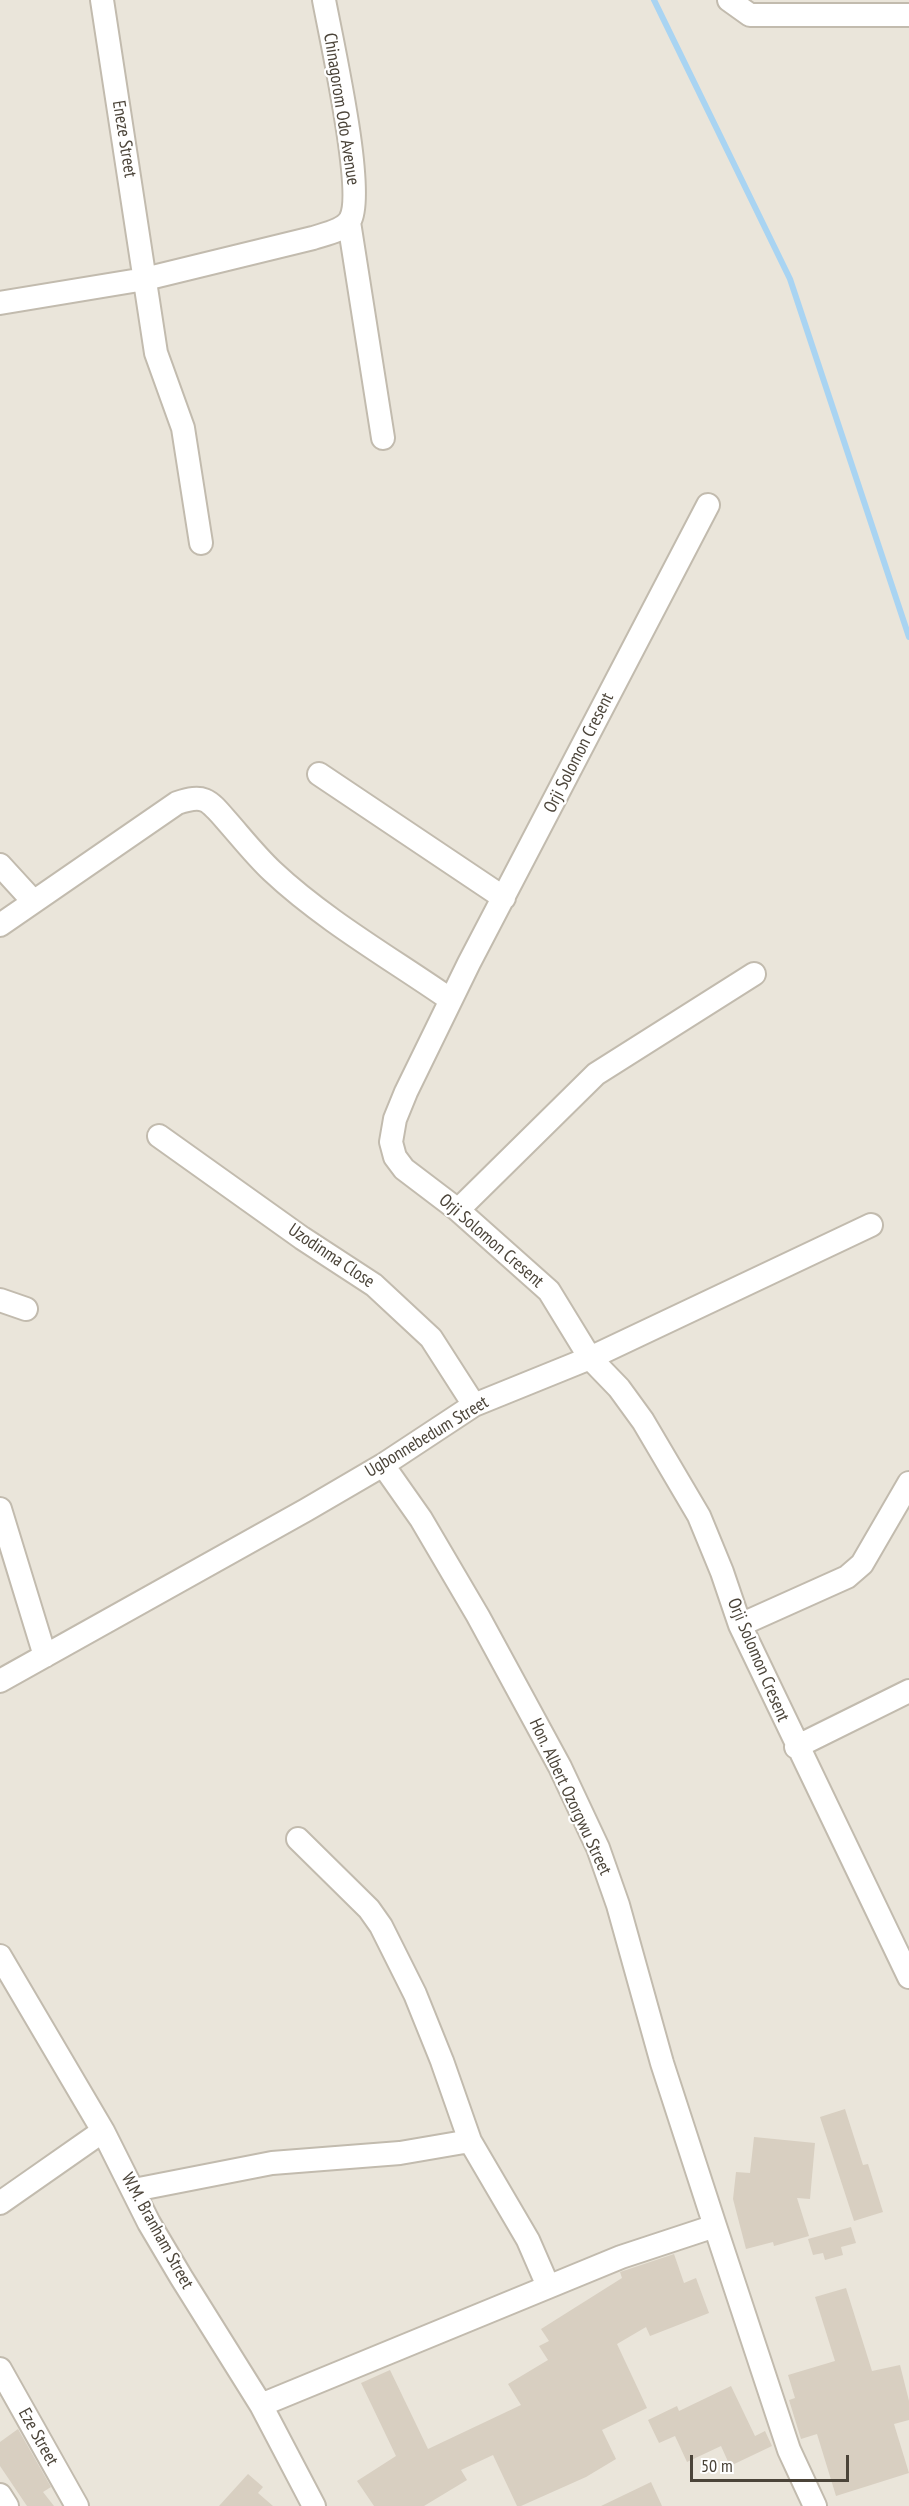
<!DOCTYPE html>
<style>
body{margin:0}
#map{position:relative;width:909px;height:2506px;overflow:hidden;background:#f6f3ec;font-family:"PT Sans Narrow",sans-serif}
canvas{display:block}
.scale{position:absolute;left:690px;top:2455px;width:159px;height:27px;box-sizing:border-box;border:3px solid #4b4439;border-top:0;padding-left:8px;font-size:18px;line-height:21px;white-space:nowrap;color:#4b4439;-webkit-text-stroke:4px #fff;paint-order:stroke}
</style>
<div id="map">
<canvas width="909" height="2506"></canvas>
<div class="scale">50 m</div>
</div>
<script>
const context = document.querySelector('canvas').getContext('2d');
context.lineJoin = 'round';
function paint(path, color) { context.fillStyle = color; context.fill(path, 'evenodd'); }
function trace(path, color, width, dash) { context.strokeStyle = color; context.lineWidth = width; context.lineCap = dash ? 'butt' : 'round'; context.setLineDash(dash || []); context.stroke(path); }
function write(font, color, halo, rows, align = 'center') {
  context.font = font + ' "PT Sans Narrow",sans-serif'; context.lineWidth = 4.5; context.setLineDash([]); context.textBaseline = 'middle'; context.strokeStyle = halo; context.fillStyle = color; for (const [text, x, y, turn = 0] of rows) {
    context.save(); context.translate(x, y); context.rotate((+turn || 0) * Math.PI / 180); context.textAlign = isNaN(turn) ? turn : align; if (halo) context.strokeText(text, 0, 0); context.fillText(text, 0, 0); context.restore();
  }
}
const residential = new Path2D(`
 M0,0H909V2506H0Z`);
const stream = new Path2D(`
 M654,0L790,279L909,637`);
const building = new Path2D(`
 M845,2109L863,2165L868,2164L883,2212L854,2221L820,2117Z
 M754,2137L815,2143L810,2199L797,2198L809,2236L774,2246L773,2242L746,2249L733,2199L736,2172L750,2173Z
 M851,2227L856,2243L841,2247L843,2255L825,2260L823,2253L813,2255L808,2239Z
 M674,2254L684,2283L696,2278L709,2313L650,2336L646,2327L617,2344L647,2408L602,2430L616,2459L586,2477L521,2506H517L493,2455L461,2470L467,2480L424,2506H374L357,2481L396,2456L361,2383L390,2370L428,2449L521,2405L508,2384L548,2360L539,2346L549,2341L541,2329L622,2278L620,2272Z
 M846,2288L872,2371L900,2365L909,2401V2420L894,2424L909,2473L836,2496L817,2434L801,2439L789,2400L795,2398L788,2375L835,2361L815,2297Z
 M731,2386L755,2436L765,2431L772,2446L730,2466L721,2446L687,2462L675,2436L659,2443L648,2420L677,2406L679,2411Z
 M18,2429L51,2487L43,2492L54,2506H27L0,2466V2442Z
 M248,2474L263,2487L258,2493L273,2506H219Z
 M651,2482L662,2506H601Z`);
const street = new Path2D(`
 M102,0L156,353L183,428L201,543
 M729,0L750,15H909
 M349,222L383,438
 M0,303L145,279L313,238C325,234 343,231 350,220C366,193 331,38 324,0
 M708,505L469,963L406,1092L395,1119L391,1142L395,1157L404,1169L458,1210L549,1291L590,1358L619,1388L643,1421L699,1516L722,1572L740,1625L909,1977
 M319,774L504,898
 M0,865L33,901
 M0,925L177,803C204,794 208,799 226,820C241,837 256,856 272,871C324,920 392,959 451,1000
 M159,1136L302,1238L374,1285L431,1338L474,1405
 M458,1210L596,1074L754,974
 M0,1300L26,1309
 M383,1465L421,1519L478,1616L560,1767L598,1848L618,1905L662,2063L715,2226L789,2450L815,2506
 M0,1509L45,1656
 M740,1625L847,1577L862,1564L909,1483
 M0,1681L306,1510L383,1465L474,1405L590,1358L871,1225
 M796,1747L909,1691
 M0,1956L103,2131L149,2223L181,2277L261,2405L314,2506
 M470,2141L528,2240L548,2286
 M134,2190L272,2163L400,2153L470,2141L442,2061L415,1994L381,1926L369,1909L298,1839
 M0,2203L103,2131
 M0,2369L77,2506
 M261,2405L621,2257L715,2226
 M0,2495L7,2506`);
const streetNames = [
 ["Chinagorom Odo Avenue",341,109,81],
 ["Eneze Street",124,139,81],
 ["Orji Solomon Cresent",579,753,-63],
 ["Orji Solomon Cresent",491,1241,41],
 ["Uzodinma Close",331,1256,34],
 ["Ugbonnebedum Street",427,1437,-31],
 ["Orji Solomon Cresent",758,1660,67],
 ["Hon. Albert Ozorgwu Street",570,1797,65],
 ["W.M. Branham Street",157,2231,61],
 ["Eze Street",38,2437,61]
];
paint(residential, '#eae5da');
trace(stream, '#a9d4f2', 6);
paint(building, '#d8cfc1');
trace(street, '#c2bbae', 26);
trace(street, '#fff', 22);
write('18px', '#4b4439', '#fff', streetNames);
</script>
